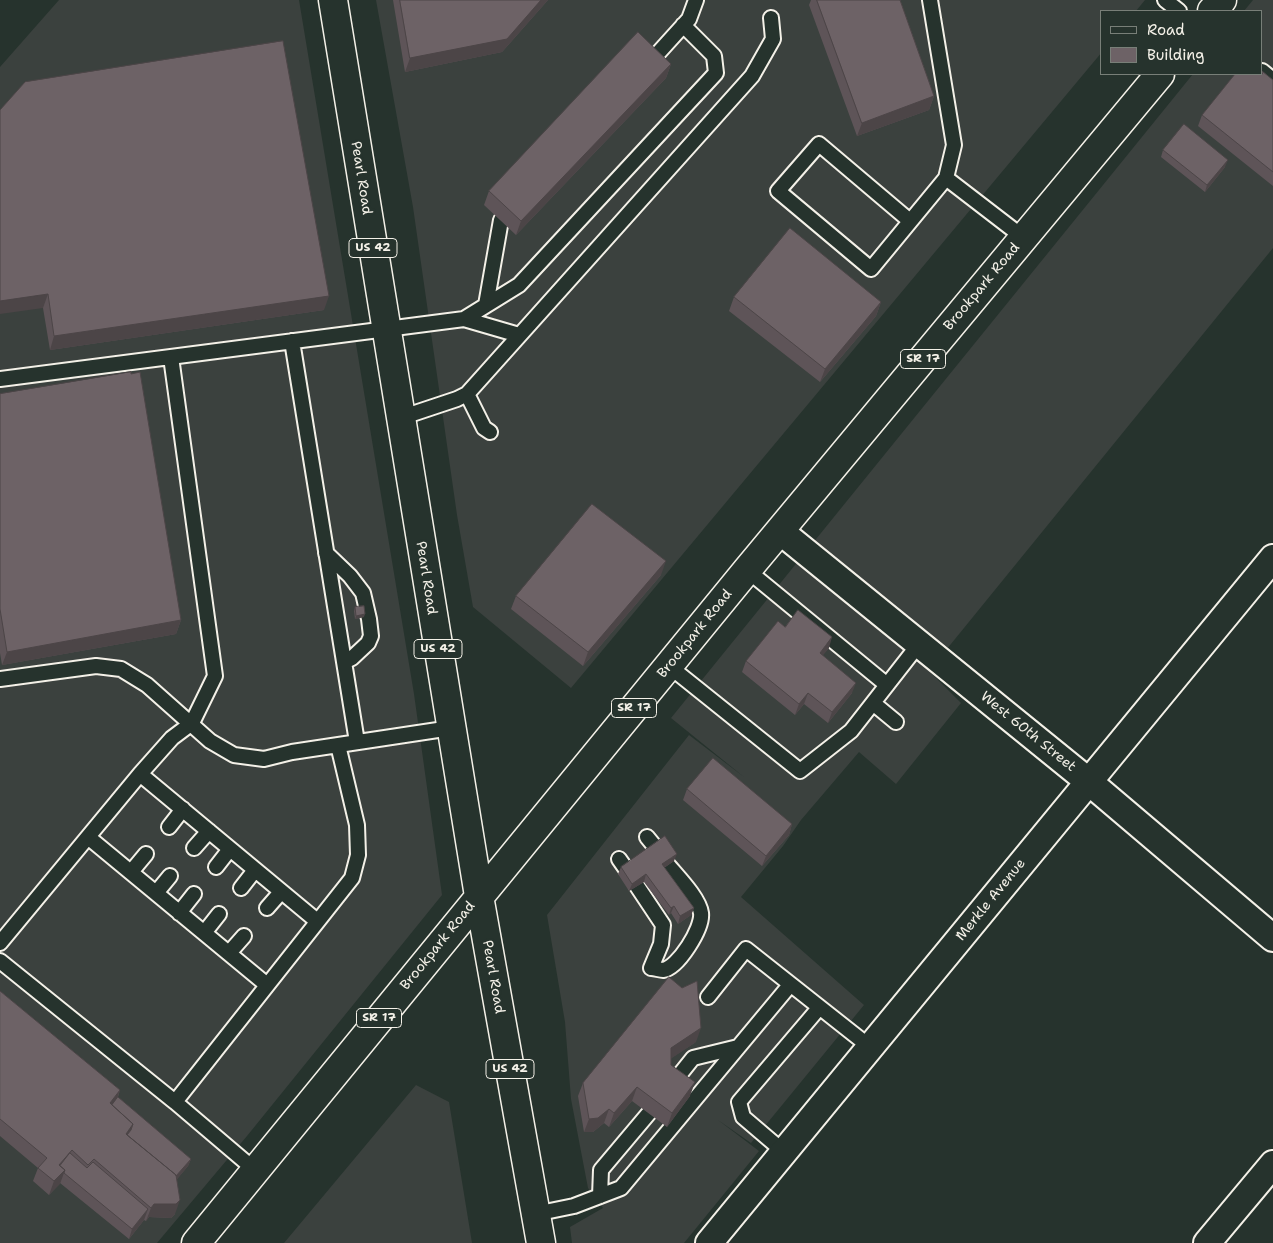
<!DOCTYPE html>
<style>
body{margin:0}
#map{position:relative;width:1273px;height:1243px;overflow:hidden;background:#26332d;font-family:"Shantell Sans",sans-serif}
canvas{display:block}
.legend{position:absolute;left:1100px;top:10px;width:162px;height:65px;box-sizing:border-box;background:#26332d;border:1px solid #787f78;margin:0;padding:6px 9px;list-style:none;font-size:15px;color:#f4f1e8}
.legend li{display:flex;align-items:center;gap:10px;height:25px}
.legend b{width:25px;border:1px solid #787f78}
</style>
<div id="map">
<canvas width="1273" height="1243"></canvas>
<ul class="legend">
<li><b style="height:6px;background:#26332d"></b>Road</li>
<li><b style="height:14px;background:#6d6266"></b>Building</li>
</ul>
</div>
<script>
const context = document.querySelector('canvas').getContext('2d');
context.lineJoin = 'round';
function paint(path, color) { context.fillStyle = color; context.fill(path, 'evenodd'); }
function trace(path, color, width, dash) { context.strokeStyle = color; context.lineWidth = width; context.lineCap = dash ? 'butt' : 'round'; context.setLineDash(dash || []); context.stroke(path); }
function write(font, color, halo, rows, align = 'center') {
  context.font = font + ' "Shantell Sans",sans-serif'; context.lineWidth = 5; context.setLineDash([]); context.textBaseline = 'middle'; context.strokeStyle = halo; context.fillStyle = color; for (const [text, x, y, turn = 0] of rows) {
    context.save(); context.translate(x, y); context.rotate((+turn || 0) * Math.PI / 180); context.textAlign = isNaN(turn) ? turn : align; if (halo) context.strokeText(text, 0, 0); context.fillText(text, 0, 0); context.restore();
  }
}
const built = new Path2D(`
 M59,0H299L414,694L442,895L247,1136L157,1243H0V67Z
 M376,0H1145L1136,11H1102V52L571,688L473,607L457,515L413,207Z
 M1253,0H1273V248L929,671L961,703L896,784L859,752L801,820L783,846L741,897L864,1005L751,1143L718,1120L759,1151L684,1243H572L570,1227L603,1208L588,1188L571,1099L565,1022L547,915L689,735L744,777L671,718L1193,74H1262V11H1244Z
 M416,1085L449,1102L472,1243H284Z`);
const service = new Path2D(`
 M930,0L954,145L946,178L1024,238
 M1165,0L1179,11
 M651,61L689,19L696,0
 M1262,71L1273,80
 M910,221L819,144L778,191L871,269L946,178
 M486,305L501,220
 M519,335L464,319L519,285L716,73L714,56L683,25
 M292,341L357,742
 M0,379L464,319
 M467,394L484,428L490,432
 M400,418L457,399L467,394L752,76L773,39L771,18
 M326,553L350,576L363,593L369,619L371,636L368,643L352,658L344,662
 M747,570L887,685
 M669,666L800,771L851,731L919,644
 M0,679L96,666L121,669L147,685L210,741L234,755L264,759L292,752L451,728
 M873,703L896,722
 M140,774L317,921
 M169,827L183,809
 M88,837L267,985
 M647,837L656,848
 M194,848L209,831
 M619,859L626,869
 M216,867L230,849
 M131,872L146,854
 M637,886L663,925L661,944L651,968C655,968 660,970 663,970C678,968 703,928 701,913C699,898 678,877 668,865
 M241,888L255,870
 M156,893L170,876
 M267,908L281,892
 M179,913L194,894
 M204,933L219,914
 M0,943L140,774L172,738L192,723L215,676L171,357
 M229,953L244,936
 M0,961L175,1102
 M708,997L746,949L870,1047
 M673,1083L693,1058L738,1047
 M784,1152L743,1117L739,1102L819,1008
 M255,1170L175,1102L352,878L358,855L357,825L338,745
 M600,1196L601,1170L649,1113
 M535,1214L574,1206L621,1188L790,985`);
const minor = new Path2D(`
 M780,531L1088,781L1273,938
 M709,1243L1273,558
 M1207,1243L1273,1164`);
const primary = new Path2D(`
 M333,0L479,896L541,1243
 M1212,11L1222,0
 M196,1243L747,570L1160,74`);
const wall = new Path2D(`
 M393,0H548L502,52L405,72Z
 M811,0H900L934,96L929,110L857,136L809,5Z
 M671,64L666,78L516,235L484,205L489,191Z
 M1273,80V186L1198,126L1202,115Z
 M0,110L324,310L50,350L43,308Z
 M1163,150L1225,167L1205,192L1161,157Z
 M734,297L881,302L876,316L820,382L729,311Z
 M131,374L181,620L176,634L2,665L0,653V394Z
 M661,575L583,666L511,609L516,596Z
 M355,607L364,617L355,619L354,611Z
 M785,627L829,648L822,655L852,693L828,723L804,704L795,715L742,672L746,661Z
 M687,789L792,824L789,835L762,866L683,800Z
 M674,861L664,868L694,908L691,915L678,924L671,913L669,915L644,882L629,891L618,874L621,867Z
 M0,991L120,1090L118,1097L191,1159L188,1166L176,1180L175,1214L171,1218L149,1217L146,1221L144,1220L129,1239L60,1183L49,1195L33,1181L38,1168L0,1136Z
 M696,1042L671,1058V1065L690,1096L667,1127L632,1101L609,1127L604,1123L593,1132H584L578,1096L583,1083Z`);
const shadedWall = new Path2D(`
 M541,0H548L502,52L405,72L410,58Z
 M671,64L666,78L516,235L521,221Z
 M934,96L929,110L857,136L862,123Z
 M1228,160L1225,167L1205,192L1207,185Z
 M48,294L43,308L0,314V301Z
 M329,296L324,310L50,350L54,336Z
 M881,302L876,316L820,382L825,369Z
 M666,561L661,575L583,666L588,652Z
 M365,614L364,617L355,619L356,616Z
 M181,620L176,634L2,665L7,652Z
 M832,637L829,648L816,664L820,653Z
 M856,683L852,693L828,723L832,712Z
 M808,693L804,704L795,715L799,704Z
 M792,824L789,835L762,866L766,856Z
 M677,854L674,861L659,871L662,864Z
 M646,874L644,882L629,891L632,884Z
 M674,906L671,913L669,915L671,908Z
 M694,908L691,915L678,924L680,916Z
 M701,1028L696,1042L666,1062L671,1048Z
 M695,1082L690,1096L667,1127L672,1113Z
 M637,1087L632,1101L609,1127L614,1113Z
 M120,1090L115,1104L109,1112L110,1103Z
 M609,1109L604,1123L593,1132H584L589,1119Z
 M133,1124L128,1138L126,1134Z
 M191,1159L188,1166L170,1188L172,1181Z
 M65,1170L60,1184L49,1195L54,1181Z
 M180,1200L175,1214L171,1218L149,1217L146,1221L151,1208L154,1204Z
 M148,1209L144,1220L129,1239L132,1229Z`);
const building = new Path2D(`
 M400,0H541L507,39L410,58Z
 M817,0H900L934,96L862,123Z
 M638,32L671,64L521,221L489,191Z
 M283,41L329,296L54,336L48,294L0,301V110L25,82Z
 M1262,71L1273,80V172L1202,115L1235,74H1262Z
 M1184,124L1228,160L1207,185L1163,150Z
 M790,228L881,302L825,369L734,297Z
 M131,372V374L140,372L181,620L7,652L0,609V394Z
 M592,504L666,561L588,652L516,596Z
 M364,606L365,614L356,616L355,607Z
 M798,610L832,637L820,653L856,683L832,712L808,693L799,704L746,661L778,621L785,627Z
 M713,758L792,824L766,856L687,789Z
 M665,836L677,854L662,864L694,908L680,916L674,906L671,908L646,874L632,884L621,867Z
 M669,977L682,988L697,981L701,1028L671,1048V1065L695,1082L672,1113L637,1087L614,1113L609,1109L598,1118L589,1119L583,1083Z
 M0,991L120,1090L110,1103L133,1124L126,1134L176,1175L180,1200L176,1204H154L151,1208L94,1159L88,1165L72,1150L59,1165L65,1170L54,1181L38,1168L47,1158L0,1119Z
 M118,1097L191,1159L176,1176V1175L127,1135L131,1130L133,1124L112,1105Z
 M70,1153L87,1168L93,1162L148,1209L132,1229L64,1173L65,1170L60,1166Z`);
const shields = [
 [373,248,48],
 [923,359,45],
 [438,649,48],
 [634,708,45],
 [379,1018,45],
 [510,1069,48]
];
const shieldNames = [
 ["US 42",373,248],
 ["SR 17",923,359],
 ["US 42",438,649],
 ["SR 17",634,708],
 ["SR 17",379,1018],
 ["US 42",510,1069]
];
const streetNames = [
 ["Pearl Road",361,178,81],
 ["Brookpark Road",982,287,-50],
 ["Pearl Road",426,578,81],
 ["Brookpark Road",695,634,-51],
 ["West 60th Street",1028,732,39],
 ["Merkle Avenue",991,900,-51],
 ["Brookpark Road",438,946,-51],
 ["Pearl Road",493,977,80]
];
paint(built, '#3b413e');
trace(service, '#f4f1e8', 18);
trace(minor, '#f4f1e8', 30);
trace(primary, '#f4f1e8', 31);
trace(service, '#26332d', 14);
trace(minor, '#26332d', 26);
trace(primary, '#26332d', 28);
paint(wall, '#5e5458');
paint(shadedWall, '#4c4547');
paint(building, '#6d6266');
trace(building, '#4c4547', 1);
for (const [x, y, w] of shields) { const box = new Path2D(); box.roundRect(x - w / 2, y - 9.5, w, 19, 4); context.fillStyle = '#26332d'; context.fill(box); trace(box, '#f4f1e8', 1); }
write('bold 12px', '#f4f1e8', null, shieldNames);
write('14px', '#f4f1e8', '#26332d', streetNames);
</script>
